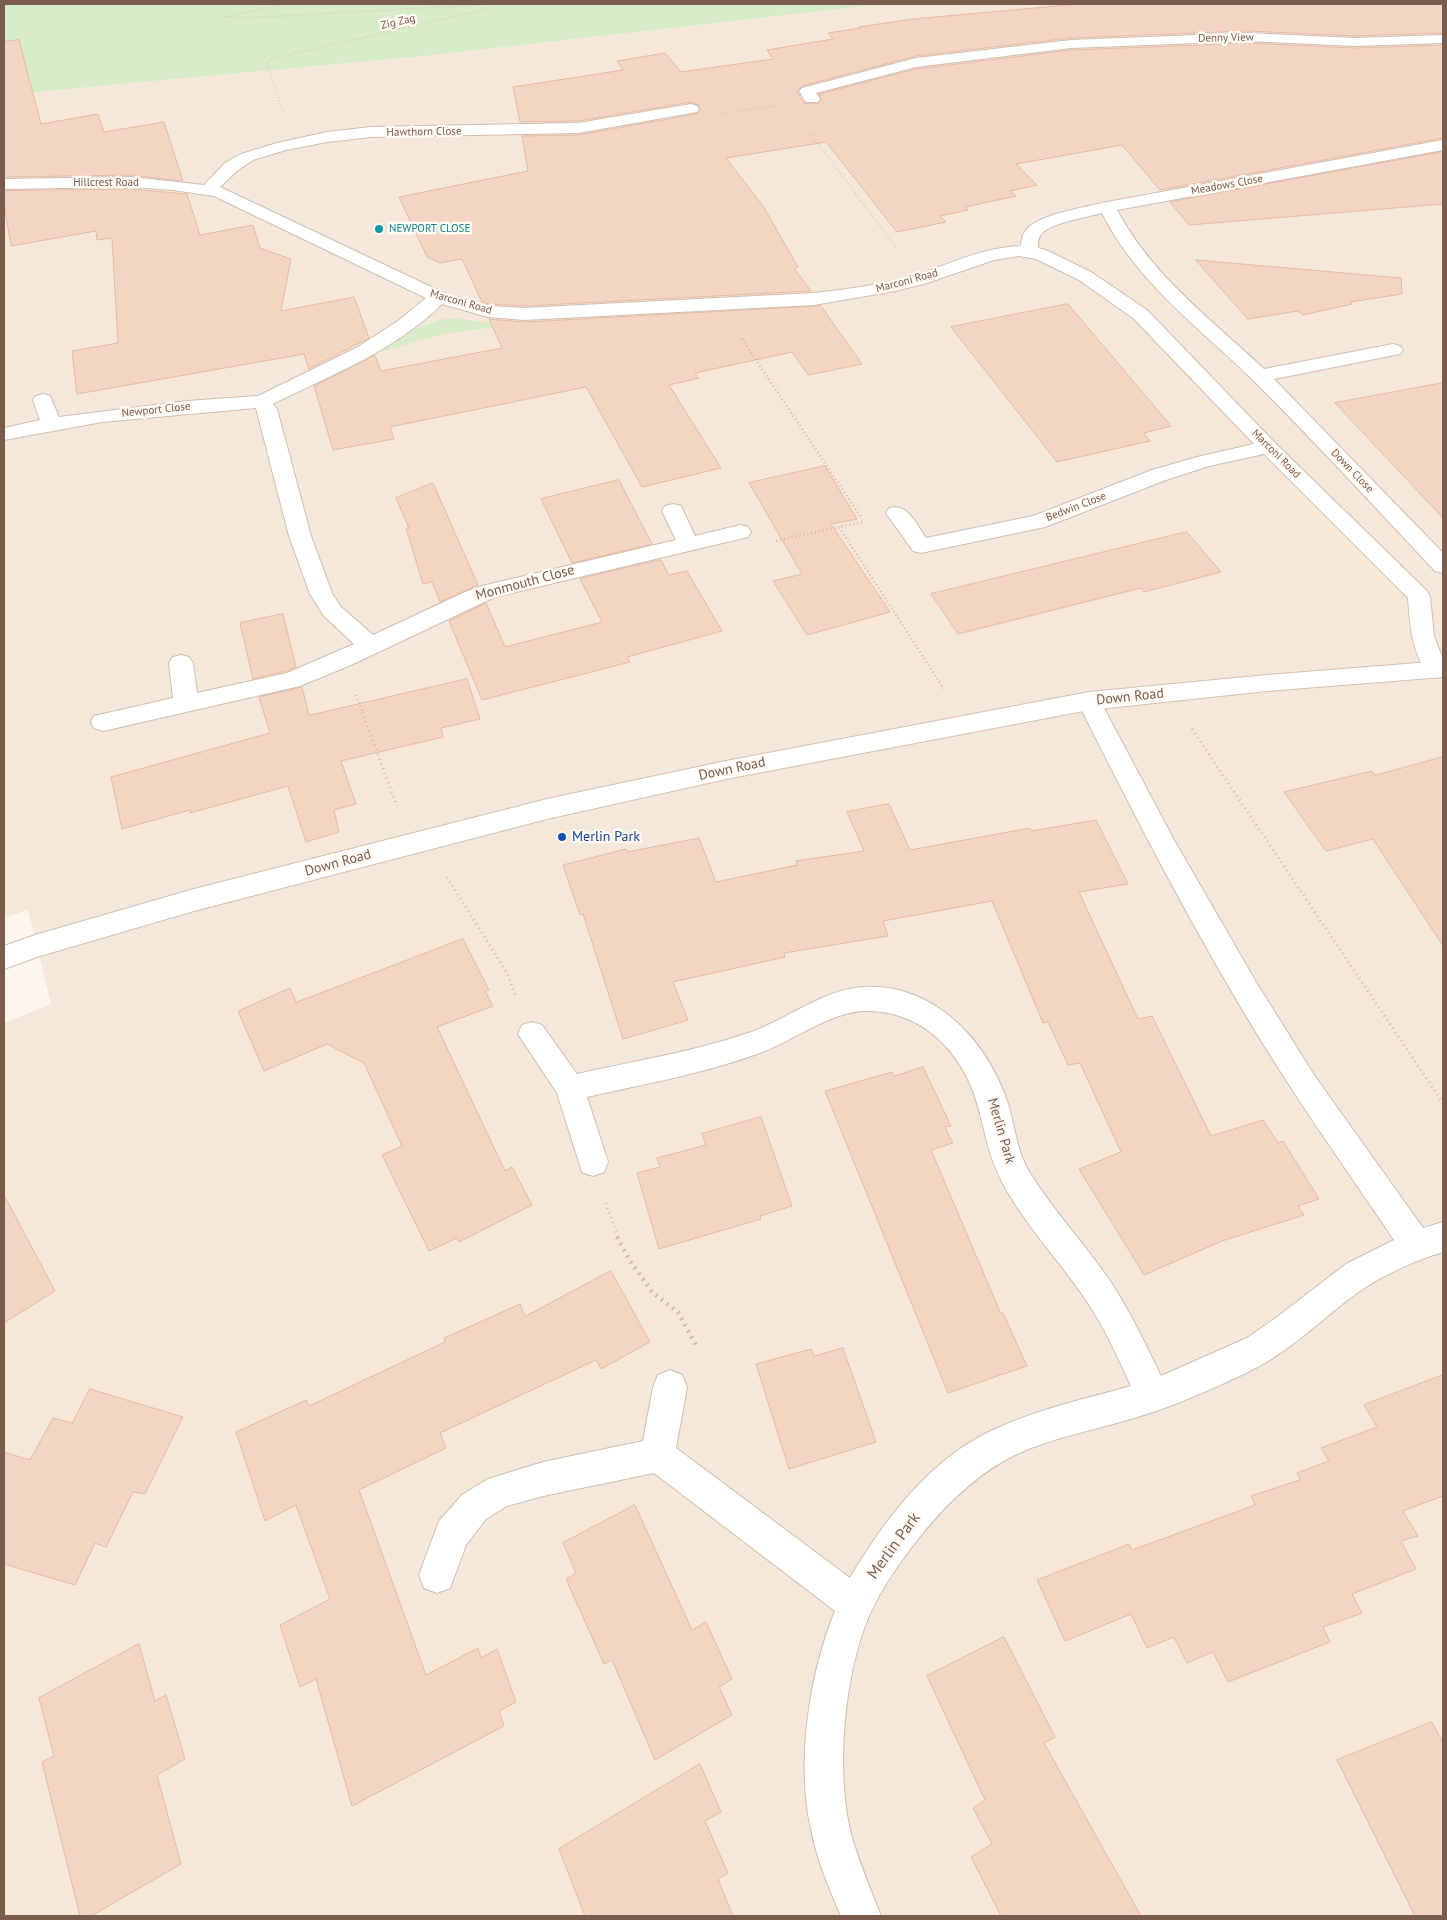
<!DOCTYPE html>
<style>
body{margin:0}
#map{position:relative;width:1447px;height:1920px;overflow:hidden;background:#fdf6ec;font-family:"PT Sans",sans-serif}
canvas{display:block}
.frame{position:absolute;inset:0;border:5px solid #7a5c4d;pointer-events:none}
</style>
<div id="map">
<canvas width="1447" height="1920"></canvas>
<div class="frame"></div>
</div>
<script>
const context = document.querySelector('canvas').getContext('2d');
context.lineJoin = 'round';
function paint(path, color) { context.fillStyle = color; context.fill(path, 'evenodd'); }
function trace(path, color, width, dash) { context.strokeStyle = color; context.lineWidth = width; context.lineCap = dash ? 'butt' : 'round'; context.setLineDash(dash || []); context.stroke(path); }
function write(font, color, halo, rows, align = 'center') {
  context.font = font + ' "PT Sans",sans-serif'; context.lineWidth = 5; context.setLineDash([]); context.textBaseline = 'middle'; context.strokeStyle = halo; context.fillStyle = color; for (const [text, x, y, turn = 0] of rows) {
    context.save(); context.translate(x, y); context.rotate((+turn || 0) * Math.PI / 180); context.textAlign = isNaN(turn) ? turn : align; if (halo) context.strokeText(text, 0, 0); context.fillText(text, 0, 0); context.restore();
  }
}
const residential = new Path2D(`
 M886,4H1443V1916H4V1023L51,1004L28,910L4,918V95L425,56Z`);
const green = new Path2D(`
 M4,4H885L425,56L4,95Z
 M443,319H459L511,325L443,334L384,351L381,350L415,329Z`);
const building = new Path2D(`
 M1079,4H1443V33L1355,36L1248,31L1071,38L916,56L802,86L797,92L804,103L818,104L822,100L819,94L916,69L1071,50L1248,43L1355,48L1443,45V138L1160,190L1122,145L1016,164L1037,185L1010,191L1016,196L965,207L968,210L940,216L946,222L897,232L826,142L726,158L763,206L798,267L794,268L811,291L524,306L489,304L482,302L462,259L440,263L427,257L399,197L528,171L522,136L578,135L697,114L701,110L699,105L691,102L578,121L520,122L513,87L623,70L617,61L665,53L681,72L773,59L767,50L833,39L828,33L861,28L859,27L913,19Z
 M19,40L41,124L98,114L104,132L164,122L183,181L131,175L4,177V42Z
 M1443,152V204L1189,225L1170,202Z
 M131,189L187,194L200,235L253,225L260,248L291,259L281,311L354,297L369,338L309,369L304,354L77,394L72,351L118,343L112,238L97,240L96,231L11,246L4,204V191Z
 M1196,260L1401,278L1402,294L1350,302L1352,304L1303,315L1298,311L1248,319Z
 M1068,304L1171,426L1144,433L1150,441L1057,462L951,327Z
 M821,306L862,364L808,375L792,352L695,373L699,378L669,385L721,468L642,487L586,387L390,427L394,439L333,450L314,386L375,355L381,371L502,348L489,319L524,322Z
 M1443,383V518L1335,403Z
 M825,466L857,519L831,524L890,612L807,635L773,581L802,574L749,483Z
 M619,480L652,544L572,563L541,499Z
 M433,483L478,585L440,602L432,582L423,584L406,528H409L396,498Z
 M1187,532L1221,572L1144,592L1141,588L958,634L931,594Z
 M661,560L669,575L687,571L722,631L627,657L630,662L482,700L449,621L486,603L505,647L602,622L580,579Z
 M283,614L296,667L286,671L253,679L240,623Z
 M467,679L480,719L441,728L443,737L341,761L356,804L334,810L339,832L306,842L288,786L190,813V810L122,829L111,777L270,733L259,697L302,687L309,715Z
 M1443,757V946L1373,839L1326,851L1284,792L1372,771L1375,775Z
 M889,804L910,850L1030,828L1031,831L1096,820L1128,884L1079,892L1138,1019L1152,1016L1211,1136L1263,1120L1278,1143L1283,1141L1319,1199L1298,1206L1304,1215L1222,1241L1144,1275L1079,1169L1121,1152L1080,1063L1068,1065L1048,1022L1043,1023L992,901L883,921L888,936L784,953L785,957L673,982L688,1020L623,1039L583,914L580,915L563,865L626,849L627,852L699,838L716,882L797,865L796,861L864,851L847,812Z
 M463,939L489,990L485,991L493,1006L437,1027L505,1171L512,1167L532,1205L459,1242L457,1238L429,1251L382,1155L402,1146L364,1063L327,1044L264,1071L238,1011L290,988L296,1002Z
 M923,1067L951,1126L945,1127L953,1143L931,1150L1001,1314L1003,1313L1027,1366L948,1393L825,1091L892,1072L894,1076Z
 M761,1117L792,1206L760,1216L761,1219L659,1249L637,1173L660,1167L657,1158L706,1145L702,1134Z
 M4,1195L55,1291L4,1323Z
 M611,1271L650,1342L601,1369L596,1360L440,1433L446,1448L359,1490L426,1675L478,1648L481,1658L497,1649L516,1702L499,1711L504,1726L352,1806L316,1679L300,1687L280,1625L330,1599L296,1505L265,1521L236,1432L306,1400L309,1406L445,1342L444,1338L520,1304L525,1316Z
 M843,1348L876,1442L789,1469L756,1364L811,1349L814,1356Z
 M1443,1375V1496L1403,1511L1418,1536L1401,1541L1416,1569L1352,1594L1362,1613L1323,1627L1330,1642L1228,1682L1213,1652L1187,1663L1174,1637L1147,1648L1131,1614L1065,1641L1037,1580L1129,1544L1132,1550L1255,1505L1251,1496L1300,1480L1297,1473L1329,1461L1321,1448L1377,1427L1364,1405Z
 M90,1389L183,1417L145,1494L133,1492L106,1547L95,1543L75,1585L4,1564V1452L30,1460L53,1418L72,1423Z
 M635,1505L692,1630L706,1622L732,1679L719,1687L732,1715L655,1760L612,1660L604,1664L566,1579L576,1573L563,1543Z
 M1004,1637L1055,1737L1044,1743L1141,1916H1001L971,1857L992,1844L973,1808L985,1800L927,1676Z
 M139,1644L155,1701L166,1695L185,1759L157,1775L181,1864L91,1916H80L42,1762L54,1756L39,1698Z
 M1432,1722L1443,1743V1916H1415L1337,1760Z
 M700,1764L721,1812L705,1821L728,1873L718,1879L733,1916H585L559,1849Z`);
const pathFar3 = new Path2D(`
 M283,112L267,63L271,59L491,8L494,4L246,18L225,17L285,4
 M724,113L775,106
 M810,133L898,250`);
const pathFar2 = new Path2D(`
 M742,339L861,517
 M862,522L839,527L944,689
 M776,541L839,527
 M356,695L363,713`);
const pathFar1 = new Path2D(`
 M362,712L397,806
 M1192,729L1443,1103
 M447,877L507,973L516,997
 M606,1203L618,1238`);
const path = new Path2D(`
 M617,1237L630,1261L653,1293L678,1312L698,1349`);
const street = new Path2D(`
 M1248,33L1355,38L1443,35V43L1355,46L1248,41L1071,48L916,67L816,93L820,99L818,102H806L799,91L802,88L916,58L1071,40Z
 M691,104L697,106L699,109L697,112L578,133L371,137L327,142L286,150L253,160L237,171L220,187L444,293L489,306L524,308L814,293C847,289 881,285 913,276C948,265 983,247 1021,246C1021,239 1023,233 1028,228C1039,215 1089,206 1107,202L1443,140V150L1117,210C1152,276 1211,319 1264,369L1393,344L1400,346L1403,350L1400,354L1274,379L1443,553V573L1435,571C1375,507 1316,443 1254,381C1200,328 1137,283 1102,213C1087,217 1052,223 1042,233C1038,237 1038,244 1038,248L1046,250L1091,272L1147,310L1275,443L1427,591L1430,596L1434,636L1443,659V676L1436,678L1428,676C1412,649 1410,629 1408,598L1264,454L1209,466L1166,480L1045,527L921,553L913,551L886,513L889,508C908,503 916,524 926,538L1033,516L1152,470L1197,457L1254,444L1133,318L1079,280L1036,259L1019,256L994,260L927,283L895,291L814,305L524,320L488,317L442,304C396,350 331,375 273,404L277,409L311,536L332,593L340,606L373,635L465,592L482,586L676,540L662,511L665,506L673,504L681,506L695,536L740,525L748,527L751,532L748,537L495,597L351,665L300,686L103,731L94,728L91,722L94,716L173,698L169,663L173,657L181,655L189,657L193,663L197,693L287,673L354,644L324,616L310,594L289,536L256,408L102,422L4,440V428L40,420L33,400L36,396L43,394L50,396L59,417L187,401L258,396L356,348L398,321L426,298L214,196L173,190L131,187L4,189V179L131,177L204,185L225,163L241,154L277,143L327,132L371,127L578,123Z
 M1089,692L1097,695L1174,840L1256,982L1314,1075L1423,1228L1443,1222V1252C1413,1261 1383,1275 1357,1293C1320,1320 1289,1353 1246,1373C1210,1390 1172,1407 1134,1418C1095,1430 1054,1437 1017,1454C977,1473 945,1505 918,1539C900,1562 881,1589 869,1616C844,1675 836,1767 850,1830C858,1860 870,1888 881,1916H841C829,1888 817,1860 811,1829C796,1762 809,1675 835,1611L654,1473L543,1496L507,1506L486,1519L466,1545L450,1588L437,1593L424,1588L419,1575L439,1521L462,1495L488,1479L543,1462L643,1441L653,1387L658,1375L670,1370L682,1375L687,1387L676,1448L850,1578C885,1519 930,1459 993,1430C1038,1409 1085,1399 1131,1386C1117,1356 1104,1326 1086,1300C1059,1260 1025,1225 1002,1182C978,1136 986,1094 949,1050C928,1025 898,1010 865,1011C831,1011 790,1043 757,1054C702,1074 644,1084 587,1097L608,1162L604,1172L593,1176L582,1172L557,1093L518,1034L522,1025L532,1022L542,1025L577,1074C634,1061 693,1052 748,1033C787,1020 820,991 862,987C930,982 983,1036 1005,1095C1015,1121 1015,1149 1030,1173C1053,1210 1083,1242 1108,1278C1129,1309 1145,1343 1161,1376L1247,1338L1277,1317L1346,1264L1394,1240C1351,1176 1306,1113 1265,1047C1196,936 1136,818 1077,701L1081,695Z`);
const secondary = new Path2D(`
 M1443,661V677L1267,691L1089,710L726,779L547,819L194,911L40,956L4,969V946L35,935L194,889L547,799L726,761L1089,692L1267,675Z`);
const markers = [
 [379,229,5,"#0f9aa8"],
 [562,837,5,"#1a4fb4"]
];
const farStreetnames = [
 ["Zig Zag",398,22,-13],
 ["Denny View",1226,38,-1],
 ["Hawthorn Close",424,132,-1],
 ["Hillcrest Road",106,183],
 ["Meadows Close",1227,185,-10],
 ["Marconi Road",907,281,-15],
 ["Marconi Road",461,302,16],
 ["Newport Close",156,410,-6],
 ["Marconi Road",1276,454,45],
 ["Down Close",1352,471,46],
 ["Bedwin Close",1076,507,-21]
];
const farCulturenames = [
 ["NEWPORT CLOSE",389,229]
];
const streetNames = [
 ["Monmouth Close",525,583,-15],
 ["Down Road",1130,697,-6],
 ["Down Road",732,769,-12],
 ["Down Road",338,863,-15],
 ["Merlin Park",1001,1131,74]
];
const transitNames = [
 ["Merlin Park",572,837]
];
const nearStreetnames = [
 ["Merlin Park",894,1546,-54]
];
paint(residential, '#f5e8da');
paint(green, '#d8ecc9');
paint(building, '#f3d5c3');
trace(building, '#e6bba3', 1);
trace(street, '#d1beb0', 2);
trace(secondary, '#d6c0b0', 2);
trace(pathFar3, '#d9b8a5', 2, [0.5, 2.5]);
trace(pathFar2, '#d9b8a5', 2.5, [1, 3]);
trace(pathFar1, '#d9b8a5', 3, [1, 4]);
trace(path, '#d9b8a5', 4.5, [2, 5]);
paint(street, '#fff');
paint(secondary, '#fff');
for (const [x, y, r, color] of markers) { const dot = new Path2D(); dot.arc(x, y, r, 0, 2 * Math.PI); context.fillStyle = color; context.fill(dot); trace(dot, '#fffaf3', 2); }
write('11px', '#7a5c4d', '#fffaf3', farStreetnames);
write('11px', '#0d838f', '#fffaf3', farCulturenames, 'left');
write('14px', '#7a5c4d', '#fffaf3', streetNames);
write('14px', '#164399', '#fffaf3', transitNames, 'left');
write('16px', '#7a5c4d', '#fffaf3', nearStreetnames);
</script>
